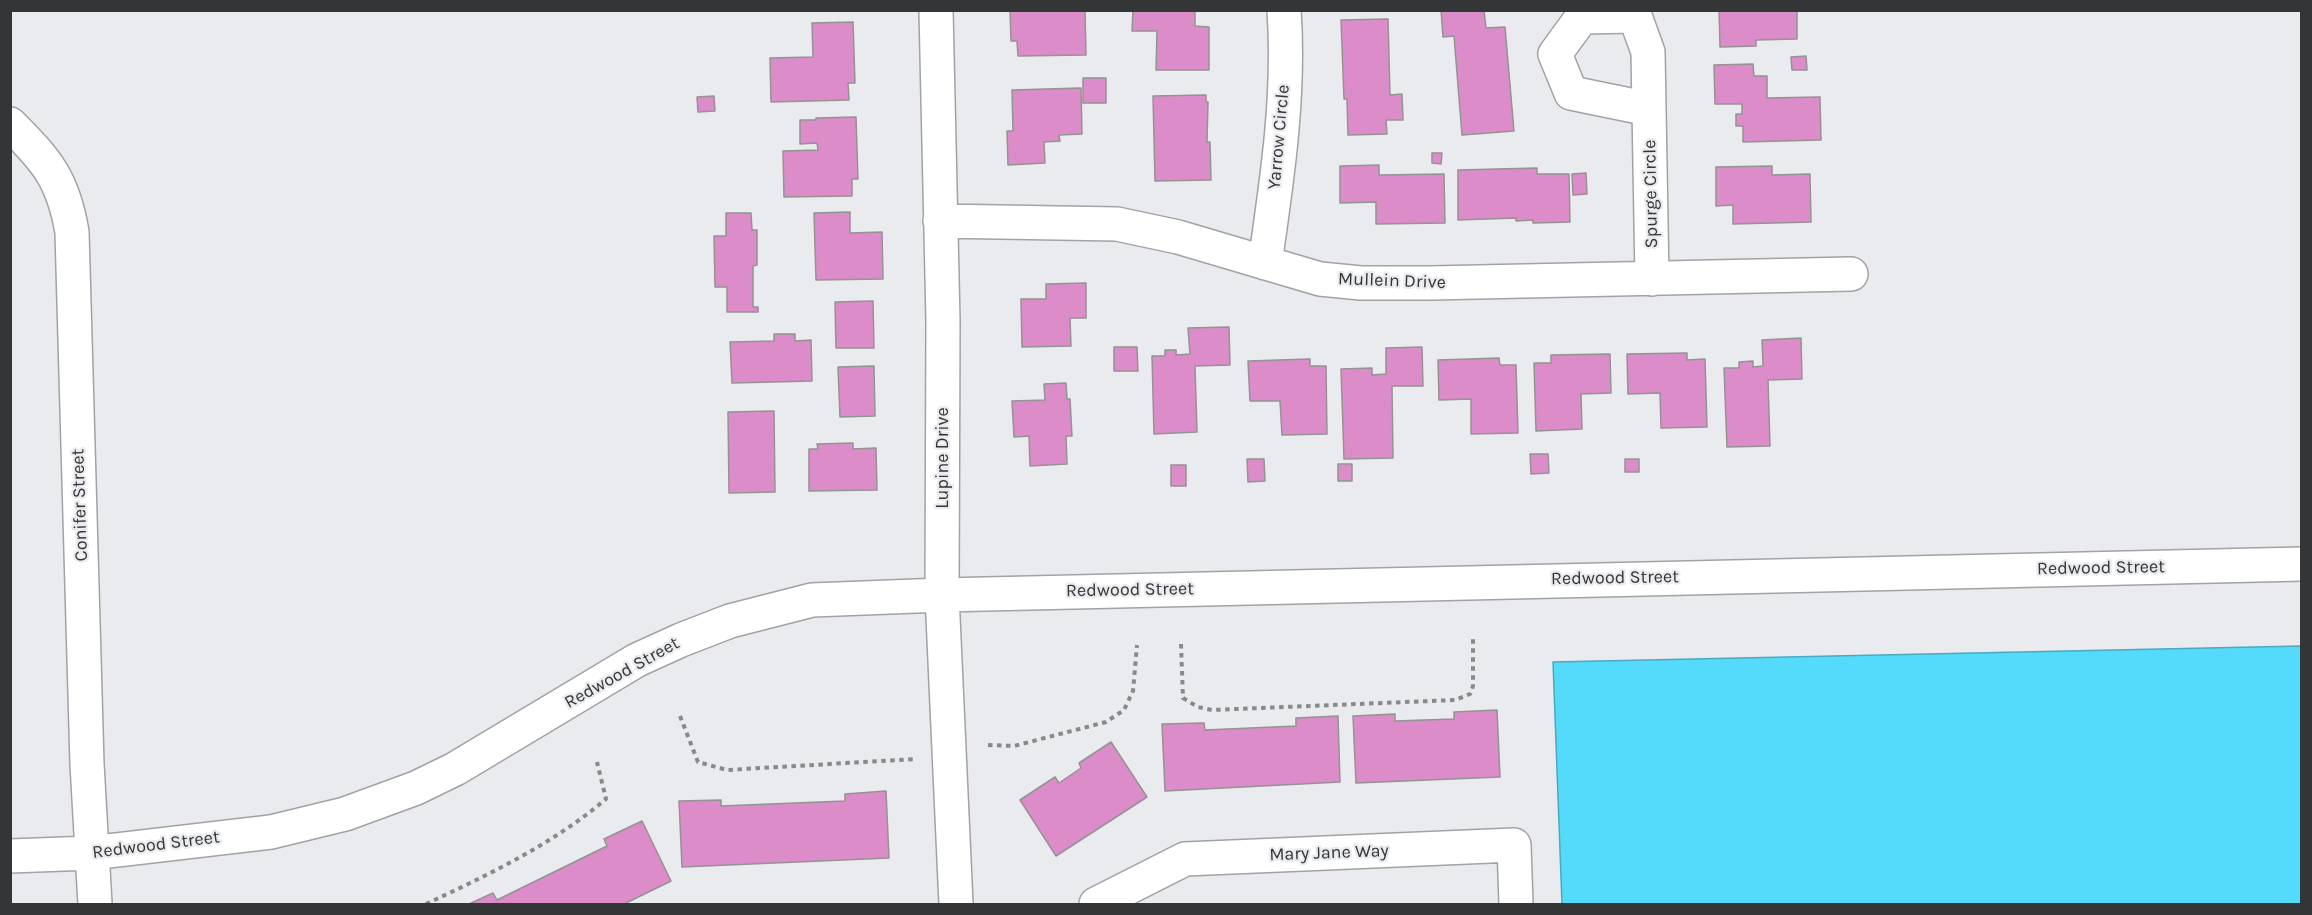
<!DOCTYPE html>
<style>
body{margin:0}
#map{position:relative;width:2312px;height:915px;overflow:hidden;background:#eaebee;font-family:Karla,sans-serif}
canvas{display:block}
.frame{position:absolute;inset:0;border:12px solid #343536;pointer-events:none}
</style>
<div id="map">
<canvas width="2312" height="915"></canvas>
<div class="frame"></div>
</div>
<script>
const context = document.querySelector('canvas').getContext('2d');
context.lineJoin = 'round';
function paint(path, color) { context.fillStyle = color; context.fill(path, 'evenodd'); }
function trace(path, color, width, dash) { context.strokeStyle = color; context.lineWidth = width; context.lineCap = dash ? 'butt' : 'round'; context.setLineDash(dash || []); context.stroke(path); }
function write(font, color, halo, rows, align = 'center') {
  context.font = font + ' Karla,sans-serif'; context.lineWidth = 4.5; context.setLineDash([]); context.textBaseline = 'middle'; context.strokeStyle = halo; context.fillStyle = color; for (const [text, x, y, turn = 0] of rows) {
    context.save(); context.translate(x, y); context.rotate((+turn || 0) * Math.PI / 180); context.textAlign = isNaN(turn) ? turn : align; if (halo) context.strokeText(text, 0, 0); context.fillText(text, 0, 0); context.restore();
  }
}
const water = new Path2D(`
 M2301,646V904H1562L1553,662Z`);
const building = new Path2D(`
 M1010,10H1085L1086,55L1018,56L1017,41H1011Z
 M1133,10H1195V26L1209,27V70H1156L1157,31H1132Z
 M1441,10H1484L1486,28L1505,27L1514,131L1462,135L1454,36L1443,37Z
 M1719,10H1797V39L1756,40V46L1720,47Z
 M1388,19L1390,95L1402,94L1403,120H1386L1387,134L1348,135L1347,99H1344L1341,20Z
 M853,22L855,83H848L849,100L771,102L770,58L813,57L812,23Z
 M1806,56L1807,70H1792L1791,57Z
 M1753,64L1754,76H1767V98L1820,97L1821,140L1743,142V126H1736V114H1742V104H1715L1714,65Z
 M1083,78H1106V103H1083Z
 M1081,88L1082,134L1059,135L1060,141L1044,142L1045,163L1008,165L1007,131H1013L1012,90Z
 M1206,95V102H1208L1207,142H1210L1211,180L1155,181L1153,96Z
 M714,96L715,111L698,112L697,97Z
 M856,117L858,179H852V196L784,197L783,151L818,150L817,143L800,144V120H816V118Z
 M1432,153H1442L1441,164L1432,163Z
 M1379,165V175L1444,174L1445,223L1376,224V202L1340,203V166Z
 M1772,166V175L1810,174L1811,222L1733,224V205L1716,206V167Z
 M1537,168V174H1569L1570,222L1533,223V220L1516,221V218L1458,220V170Z
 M1586,173L1587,194L1573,195L1572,174Z
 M850,212V233L882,232L883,279L816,280L814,213Z
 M726,213H751L752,230H757V265L753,266V307H758V312H727V287H715L714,236H726Z
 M1086,283V318H1070L1071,346L1022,347L1021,299H1046V284Z
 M873,301L874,348H836L835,302Z
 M1229,327L1230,365L1195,366L1197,432L1154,434L1152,356H1165V350H1176V355L1190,354L1188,328Z
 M774,334H795V341L811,340L812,381L732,383L730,342L774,341Z
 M1801,338L1802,379L1768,380L1770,446L1727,447L1724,368H1739V362L1753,361V367L1763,366L1762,340Z
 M1114,347H1137L1138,371H1114Z
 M1422,347L1423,386H1392L1393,458L1344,459L1341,369L1372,368V375L1386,374V348Z
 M1687,353V360L1705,359L1707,427L1661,428L1660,393L1628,394L1627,354Z
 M1610,354L1611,393L1581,394L1582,429L1536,431L1534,363H1551V355Z
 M1499,358L1500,365H1516L1518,433L1471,434V399L1439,400L1438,360Z
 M1310,359V366H1326L1327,434L1282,435L1280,401H1250L1248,361Z
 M874,366L875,416L840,417L838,367Z
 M1066,383L1067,399H1070L1072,436H1066L1067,464L1030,466L1029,436L1014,437L1012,401L1045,400L1044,384Z
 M774,411L775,492L729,493L728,412Z
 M853,443V449L876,448L877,490L809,491V449H818L817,444Z
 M1530,454H1548L1549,473L1531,474Z
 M1247,459H1264L1265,481L1248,482Z
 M1625,459H1639V472H1625Z
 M1338,464H1352V481H1338Z
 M1171,465H1186V486H1171Z
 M1497,710L1500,777L1356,783L1353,716L1395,714V721L1454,719V712Z
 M1338,716L1340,782L1165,791L1162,724L1204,723L1205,730L1296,726V718Z
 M1111,742L1147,797L1056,856L1020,800L1055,777L1059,783L1081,768L1079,763Z
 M886,791L889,858L682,867L679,801L721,800V806L845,801V794Z
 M642,821L671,881L624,904H469L493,893L497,900L607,846L604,839Z`);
const path = new Path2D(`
 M1181,644L1183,698L1198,707L1212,710L1455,700L1470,694L1473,686V638
 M680,716L698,762L727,770L915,759
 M988,745L1014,746L1106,722L1124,710L1133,691L1137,645
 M426,904C488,875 553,844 606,799L597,762`);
const street = new Path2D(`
 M936,10L943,321L942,595L956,904
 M1649,109L1571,93L1555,54L1582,17L1635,16L1648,52L1652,279
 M10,124C47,161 63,179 72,232L87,764L95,904
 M940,221L1117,224L1178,237L1320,279L1361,283H1431L1851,274
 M1265,263C1277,180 1290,95 1284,10
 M10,856L91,853L271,832L345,814L416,788L455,769L637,660L681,640L730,621L812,600L942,595L2302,564
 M1096,904L1185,859L1514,845L1516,904`);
const streetNames = [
 ["Yarrow Circle",1279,137,-85],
 ["Spurge Circle",1651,194,-91],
 ["Mullein Drive",1392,281,2],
 ["Lupine Drive",943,458,-90],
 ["Conifer Street",80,505,-92],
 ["Redwood Street",2101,568,-1],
 ["Redwood Street",1615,578,-1],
 ["Redwood Street",1130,590,-1],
 ["Redwood Street",622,673,-29],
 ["Redwood Street",156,845,-7],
 ["Mary Jane Way",1329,853,-2]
];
paint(water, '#54dbfb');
trace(water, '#4aa9c0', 1.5);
paint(building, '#dc8dc9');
trace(building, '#949293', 1.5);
trace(street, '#a1a2a4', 36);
trace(path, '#88898b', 4, [4.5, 4.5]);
trace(street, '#fff', 33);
write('18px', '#343536', '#eaebee', streetNames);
</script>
